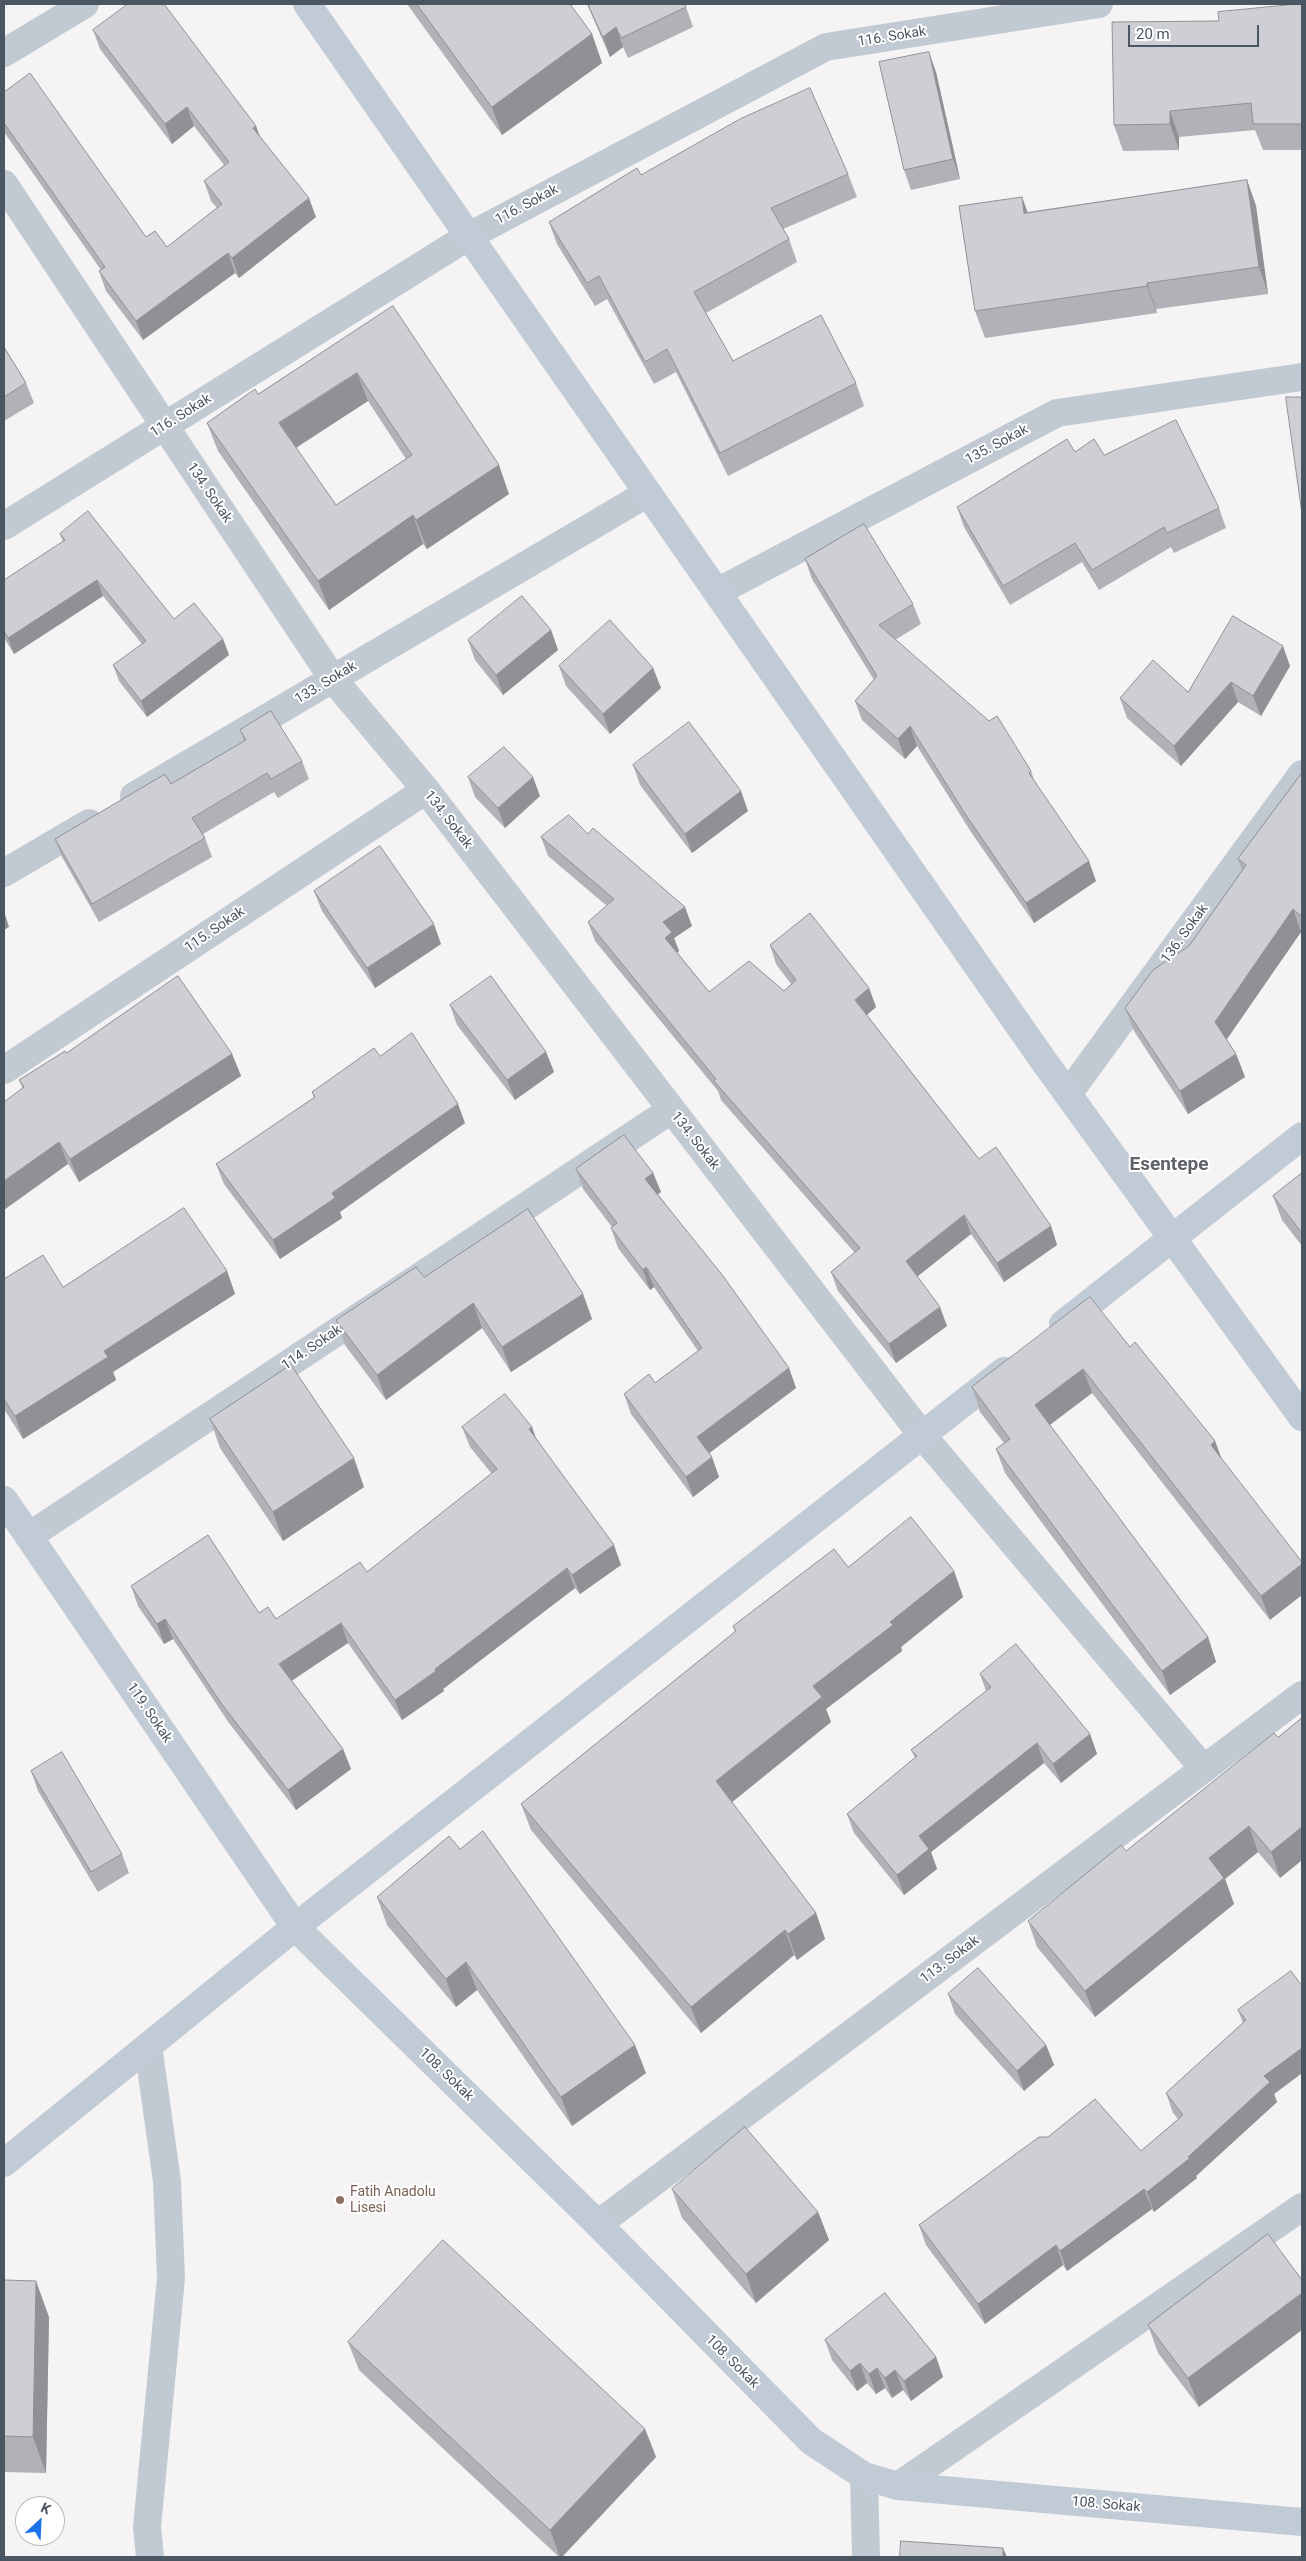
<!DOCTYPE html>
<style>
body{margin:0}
#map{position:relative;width:1306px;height:2561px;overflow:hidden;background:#f5f3f3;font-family:Roboto,sans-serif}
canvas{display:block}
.frame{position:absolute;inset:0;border:5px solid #4a5661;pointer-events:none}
.north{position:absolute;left:15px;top:2496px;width:50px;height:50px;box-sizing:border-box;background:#fff;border:1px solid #b7bbc0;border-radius:50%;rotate:25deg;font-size:14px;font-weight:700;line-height:20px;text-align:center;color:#4a5661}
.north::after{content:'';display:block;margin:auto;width:18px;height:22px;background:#1a73e8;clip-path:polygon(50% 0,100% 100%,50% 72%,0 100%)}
.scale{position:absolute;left:1128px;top:25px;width:131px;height:22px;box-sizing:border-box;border:2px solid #4a5661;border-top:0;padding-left:6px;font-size:15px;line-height:18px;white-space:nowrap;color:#4a5661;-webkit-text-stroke:4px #fff;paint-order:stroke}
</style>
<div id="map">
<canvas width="1306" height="2561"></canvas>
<div class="frame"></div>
<div class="north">K</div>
<div class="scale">20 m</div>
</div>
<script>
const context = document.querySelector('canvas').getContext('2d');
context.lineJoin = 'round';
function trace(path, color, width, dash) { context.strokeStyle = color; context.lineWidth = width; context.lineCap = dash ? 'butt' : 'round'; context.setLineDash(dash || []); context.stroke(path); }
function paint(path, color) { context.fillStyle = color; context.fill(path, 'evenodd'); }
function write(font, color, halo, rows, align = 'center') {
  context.font = font + ' Roboto,sans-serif'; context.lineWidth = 4; context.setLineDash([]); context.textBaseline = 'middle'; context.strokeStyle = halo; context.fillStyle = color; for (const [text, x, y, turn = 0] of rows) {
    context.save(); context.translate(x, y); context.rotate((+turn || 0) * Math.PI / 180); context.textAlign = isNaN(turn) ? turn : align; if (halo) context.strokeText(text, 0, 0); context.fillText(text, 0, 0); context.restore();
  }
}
const street = new Path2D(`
 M4,53L85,4
 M4,184L333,679L426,790L922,1435L1204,1769
 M4,526L469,236L826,47L1099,4
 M717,592L1057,413L1302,377
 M134,796L648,493
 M4,873L89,823
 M4,1070L426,790
 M1068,1094L1302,774
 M29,1536L671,1110
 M148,2046L167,2181L171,2278L147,2527L150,2557
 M598,2224L1302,1695
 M864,2476L866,2557
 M898,2486L1302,2207`);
const secondary = new Path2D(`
 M307,4L1043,1060L1302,1417
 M1063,1324L1302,1136
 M4,1500L295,1927L598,2224L811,2441L864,2476L898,2486L1302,2522
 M4,2163L295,1927L1004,1371`);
const wall = new Path2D(`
 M407,4H570L592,34L602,63L502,135Z
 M587,4H685L693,27L628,58L623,47L610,57Z
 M1302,4V150H1263L1255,130L1179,137V150L1123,151L1114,125L1219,21Z
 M93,30L256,126L259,135L316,217L239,278L235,273L143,340L106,291L99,271L101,270L4,132V92L146,237L167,247L217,208L211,201L204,181L224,165L194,126L172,144L100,49Z
 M936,72L960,179L911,190L904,170Z
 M848,174L857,197L783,229L789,239L797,262L706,313L733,361L856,383L864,406L728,476L676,372L654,384L607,299L595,306L557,244L549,222L641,175Z
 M1247,180L1256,206L1268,294L1156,309L1157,313L985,338L975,311L1022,197L1027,212Z
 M393,306L509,494L427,549L423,544L329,610L218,451L207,423L258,394ZM368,401L406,459L336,505L296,448Z
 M4,347L26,383L34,403L4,421Z
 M1075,452L1104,455L1219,508L1226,528L1174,553L1171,547L1099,590L1082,562L1010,605L964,527L957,507Z
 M60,534L174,619L223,639L229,655L147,717L119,681L113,665L142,644L103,596L14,654L4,638V580L63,542Z
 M805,559L913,604L921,624L895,640L1031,771L1034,780L1096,881L1034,923L971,832L917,746L905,759L862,720L855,701L874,680L812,579Z
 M551,630L558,650L503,695L475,660L468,640Z
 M559,666L653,668L661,688L610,734L566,686Z
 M1290,666L1261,716L1238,702L1181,766L1127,718L1120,698L1188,692Z
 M240,730L302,761L309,779L278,798L274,792L203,834L205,838L212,857L99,922L62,857L55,839L171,784L244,741Z
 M633,765L748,811L692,853L640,785Z
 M1302,773V933L1301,932L1226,1039L1236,1054L1245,1077L1188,1114L1134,1031L1125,1008L1189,946L1242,870L1238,859Z
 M468,777L540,796L505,828L475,797Z
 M588,834L692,926L674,938L679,951L677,952L709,992L784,991L791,984L776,964L770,945L869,988L876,1007L867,1015L979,1159L1051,1226L1057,1245L1004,1282L971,1234L917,1276L947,1326L896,1363L838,1291L831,1272L855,1253L721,1100L718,1091L595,941L588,922L607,906L548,856L541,837Z
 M314,891L441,944L375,988L322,911Z
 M450,1005L546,1052L554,1072L515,1100L457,1025Z
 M66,1053L232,1054L241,1076L79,1182L23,1089L19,1080Z
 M380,1056L465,1123L340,1212L342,1218L280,1259L224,1184L216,1164L314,1098L312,1092Z
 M576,1169L653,1173L661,1192L658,1194L789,1368L796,1388L709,1453L719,1477L693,1497L631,1414L624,1394L655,1383L698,1351L654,1287L650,1290L618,1248L611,1228L612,1227L583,1189Z
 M1302,1173V1246L1282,1220L1273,1196Z
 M227,1271L235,1294L113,1372L116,1380L23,1439L4,1409V1279L63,1287Z
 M424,1277L583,1294L592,1319L511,1372L482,1328L386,1400L345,1345L336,1320Z
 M1130,1347L1215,1441L1221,1458L1270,1620L1092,1393L1050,1425L1208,1637L1216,1662L1170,1695L1005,1473L996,1449L1004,1443L980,1412L972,1387Z
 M210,1419L364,1487L283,1541L220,1448Z
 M462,1427H532L536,1439L621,1565L580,1594L575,1588L443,1689L444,1691L402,1720L348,1643L292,1681L343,1749L351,1769L296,1810L229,1723L173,1639L164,1644L138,1606L131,1586L259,1613L276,1619L367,1572L492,1474L470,1447Z
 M848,1567L954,1571L963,1597L901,1647L902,1651L826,1709L831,1722L732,1802L816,1913L825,1939L797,1960L794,1955L701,2033L531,1830L521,1804L735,1632L733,1626Z
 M980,1674L1090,1734L1097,1754L1061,1783L1044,1763L931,1852L937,1869L904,1895L854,1833L847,1814L915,1758L911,1750L986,1691Z
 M1302,1718V1860L1280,1878L1258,1852L1225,1879L1234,1904L1095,2017L1037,1947L1028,1921L1126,1851L1278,1737Z
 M31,1771L122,1854L129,1873L98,1892L38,1791Z
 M460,1849L646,2073L572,2126L477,1990L456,2007L387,1925L377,1897Z
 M1302,1986V2073L1274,2094L1277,2102L1196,2176L1197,2178L1154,2212L1152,2209L1067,2271L1063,2265L985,2324L926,2245L919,2225L1141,2151L1178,2119L1173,2113L1166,2093L1243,2023L1238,2010Z
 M948,1994L1046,2045L1054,2065L1024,2091L955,2014Z
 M672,2189L818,2212L829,2240L756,2303L682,2218Z
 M1268,2234L1199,2407L1158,2353L1148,2325Z
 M4,2280L49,2317L46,2473L4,2472Z
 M825,2340L936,2357L943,2377L911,2401L903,2390L892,2398L885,2388L876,2394L867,2383L857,2391L832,2360Z
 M348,2342L645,2429L656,2457L562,2557H559L359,2370Z`);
const shadedWall = new Path2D(`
 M616,27L623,47L610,57L603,37Z
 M592,34L602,63L502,135L492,107Z
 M929,52L936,72L960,179L953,159Z
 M187,107L194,126L172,144L165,124Z
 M1170,111L1179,137V150L1170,124Z
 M256,126L263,145L253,128Z
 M1247,180L1256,206L1268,294L1259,267Z
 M1022,197L1032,224L1024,213Z
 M309,198L316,217L239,278L232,258Z
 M228,253L235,273L143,340L136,321Z
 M1147,283L1156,309L1157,313L1147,286Z
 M357,373L368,401L289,452L279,423Z
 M499,465L509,494L427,549L416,520Z
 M413,515L423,544L329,610L318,581Z
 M97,580L103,596L14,654L8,638Z
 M551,630L558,650L503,695L496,675Z
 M223,639L229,655L147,717L141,701Z
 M1283,646L1290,666L1261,716L1253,696Z
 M653,668L661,688L610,734L603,714Z
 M1231,682L1238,702L1181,766L1174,746Z
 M910,726L917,746L905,759L898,739Z
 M533,777L540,796L505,828L498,808Z
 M741,791L748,811L692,853L685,834Z
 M1089,861L1096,881L1034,923L1026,903Z
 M685,907L692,926L674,938L679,951L672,957L665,938L663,922Z
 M1293,909L1301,932L1223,1045L1215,1022Z
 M4,911L9,927L4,930Z
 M434,924L441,944L375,988L367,968Z
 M869,988L876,1007L862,1019L855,1000Z
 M546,1052L554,1072L515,1100L507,1080Z
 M232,1054L241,1076L79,1182L70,1159Z
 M1236,1054L1245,1077L1188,1114L1180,1091Z
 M458,1104L465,1123L340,1212L342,1218L280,1259L273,1240L332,1193Z
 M59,1142L68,1164L4,1210V1181Z
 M653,1173L661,1192L652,1198L645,1179Z
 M964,1215L971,1234L913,1280L906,1261Z
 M1051,1226L1057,1245L1004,1282L997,1263Z
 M646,1267L654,1287L650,1290L643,1270Z
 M227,1271L235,1294L113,1372L116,1380L23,1439L15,1416L104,1351Z
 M583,1294L592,1319L511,1372L502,1347Z
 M473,1303L482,1328L386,1400L377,1375Z
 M940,1307L947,1326L896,1363L889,1344Z
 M789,1368L796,1388L704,1457L697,1437Z
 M1083,1369L1092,1393L1044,1429L1035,1405Z
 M532,1427L539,1447L529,1429Z
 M1215,1441L1224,1465L1211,1445Z
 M712,1457L719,1477L693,1497L686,1477Z
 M354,1458L364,1487L283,1541L273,1512Z
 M614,1545L621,1565L580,1594L572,1575Z
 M1302,1564V1595L1270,1620L1261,1596Z
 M567,1568L575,1588L443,1689L444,1691L402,1720L395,1700Z
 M954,1571L963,1597L901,1647L902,1651L826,1709L831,1722L726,1807L716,1781L813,1686L890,1622Z
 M165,1619L173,1639L164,1644L157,1624Z
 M341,1623L348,1643L286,1684L279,1664Z
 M1208,1637L1216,1662L1170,1695L1162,1671Z
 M1090,1734L1097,1754L1061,1783L1053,1764Z
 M1037,1743L1044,1763L931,1852L937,1869L904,1895L897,1875L919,1836Z
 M343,1749L351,1769L296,1810L288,1790Z
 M1249,1826L1258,1852L1225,1879L1234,1904L1095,2017L1085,1991L1209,1858Z
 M1302,1827V1860L1280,1878L1271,1852Z
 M816,1913L825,1939L797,1960L788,1934Z
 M785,1930L794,1955L701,2033L691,2007Z
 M466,1962L477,1990L456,2007L446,1979Z
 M635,2045L646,2073L572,2126L561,2097Z
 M1046,2045L1054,2065L1024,2091L1017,2071Z
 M1302,2048V2073L1274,2094L1277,2102L1196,2176L1197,2178L1154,2212L1147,2192L1188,2157L1264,2076Z
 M1144,2189L1152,2209L1067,2271L1060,2251Z
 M818,2212L829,2240L756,2303L746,2274Z
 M1056,2245L1063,2265L985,2324L978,2304Z
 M36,2281L49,2317L46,2473L33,2437Z
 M1302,2293V2330L1199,2407L1188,2378Z
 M936,2357L943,2377L911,2401L904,2381Z
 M860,2363L867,2383L857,2391L850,2371Z
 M877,2368L885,2388L876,2394L869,2374Z
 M895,2370L903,2390L892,2398L885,2378Z
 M645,2429L656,2457L562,2557H560L550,2530Z
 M1003,2548L1007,2557H1003Z`);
const building = new Path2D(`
 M128,4H164L256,126L253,128L309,198L232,258L228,253L136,321L99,271L105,267L4,123V92L30,73L146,237L155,231L167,247L222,204L204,181L229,162L187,107L165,124L93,30Z
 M417,4H570L592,34L492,107Z
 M588,4H685L686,7L621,38L616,27L603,37Z
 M1302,4V124H1253L1251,103L1170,111V124L1114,125L1112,22L1219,21L1218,12Z
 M929,52L953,159L904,170L879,62Z
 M810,88L848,174L771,208L789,239L694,292L733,361L821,315L856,383L720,453L667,349L645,362L599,276L587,283L549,222L637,168L641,175L740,119Z
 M1247,180L1259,267L1147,283V286L975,311L959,206L1022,197L1024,213Z
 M393,306L499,465L416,520L413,515L318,581L207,423L255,389L258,394ZM357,373L412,455L336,505L279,423Z
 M4,347L26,383L4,397Z
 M1286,397H1302V513Z
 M1176,420L1219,508L1167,533L1164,527L1092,570L1075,543L1003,586L957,507L1067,439L1075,452L1094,439L1104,455Z
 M88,511L174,619L194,603L223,639L141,701L113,665L146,641L97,580L8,638L4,631V580L65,540L60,534Z
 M864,524L913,604L879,625L989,721L997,716L1031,771L1029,773L1089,861L1026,903L964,812L910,726L898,739L855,701L877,676L805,559Z
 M522,596L551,630L496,675L468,640Z
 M1233,616L1283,646L1253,696L1231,682L1174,746L1120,698L1153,660L1188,692Z
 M610,620L653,668L603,714L559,666Z
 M271,711L302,761L271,779L267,773L192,818L205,838L92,904L55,839L165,774L171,784L246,740L240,730Z
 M689,722L741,791L685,834L633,765Z
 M504,747L533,777L498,808L468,777Z
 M1302,773V917L1293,909L1215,1022L1236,1054L1180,1091L1125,1008L1153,970L1189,946L1246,865L1238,859Z
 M569,815L588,834L593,828L685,907L663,922L672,932L665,938L709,992L749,961L784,991L796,980L770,945L810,913L869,988L855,1000L979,1159L996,1147L1051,1226L997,1263L964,1215L906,1261L940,1307L889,1344L831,1272L860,1248L714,1081L716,1079L588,922L614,899L541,837Z
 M380,846L434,924L367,968L314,891Z
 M178,976L232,1054L70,1159L59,1142L4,1181V1102L24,1087L19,1080L65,1051L66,1053Z
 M491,976L546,1052L507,1080L450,1005Z
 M412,1033L458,1104L332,1193L335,1198L273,1240L216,1164L315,1097L312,1092L374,1048L380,1056Z
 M624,1135L653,1173L645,1179L723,1276L789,1368L697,1437L712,1457L686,1477L624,1394L649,1374L655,1383L702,1348L646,1267L643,1270L611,1228L617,1223L576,1169Z
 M1302,1173V1233L1273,1196Z
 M184,1208L227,1271L104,1351L108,1357L15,1416L4,1399V1279L43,1255L63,1287Z
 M528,1209L583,1294L502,1347L473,1303L377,1375L336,1320L416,1267L424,1277Z
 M1090,1297L1130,1347L1135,1342L1215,1441L1211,1445L1302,1562V1564L1261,1596L1083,1369L1035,1405L1208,1637L1162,1671L996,1449L1010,1439L972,1387Z
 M291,1365L354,1458L273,1512L210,1419Z
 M505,1394L532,1427L529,1429L614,1545L572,1575L567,1568L435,1669L436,1671L395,1700L341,1623L279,1664L343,1749L288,1790L221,1703L165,1619L157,1624L131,1586L208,1535L259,1613L268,1607L276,1619L360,1562L367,1572L497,1469L462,1427Z
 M911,1517L954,1571L890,1622L893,1625L813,1686L822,1697L716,1781L816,1913L788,1934L785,1930L691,2007L521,1804L736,1631L733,1626L834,1549L848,1567Z
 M1016,1644L1090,1734L1053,1764L1037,1743L919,1836L929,1849L897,1875L847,1814L917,1756L911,1750L991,1687L980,1674Z
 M1302,1718V1827L1271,1852L1249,1826L1209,1858L1224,1878L1085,1991L1028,1921L1121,1845L1126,1851L1274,1733L1278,1737Z
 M62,1752L122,1854L91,1872L31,1771Z
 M483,1831L635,2045L561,2097L466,1962L446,1979L377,1897L449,1836L460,1849Z
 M978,1968L1046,2045L1017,2071L948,1994Z
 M1291,1971L1302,1986V2048L1264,2076L1270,2082L1188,2157L1190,2158L1147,2192L1144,2189L1060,2251L1056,2245L978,2304L919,2225L1039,2137H1048L1095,2099L1141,2151L1183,2115L1166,2093L1246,2020L1238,2010Z
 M745,2127L818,2212L746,2274L672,2189Z
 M1268,2234L1302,2280V2293L1188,2378L1148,2325Z
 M443,2240L645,2429L550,2530L348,2342Z
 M4,2280L36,2281L33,2437L4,2436Z
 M885,2293L936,2357L904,2381L895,2370L885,2378L877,2368L869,2374L860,2363L850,2371L825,2340Z
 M901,2541L1003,2548V2557H900Z`);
const markers = [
 [340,2200,5,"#8d6e63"]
];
const streetNames = [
 ["116. Sokak",892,37,-9],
 ["116. Sokak",527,205,-28],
 ["116. Sokak",181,416,-32],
 ["135. Sokak",997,445,-28],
 ["134. Sokak",209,493,56],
 ["133. Sokak",326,683,-31],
 ["134. Sokak",448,820,52],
 ["115. Sokak",215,930,-34],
 ["136. Sokak",1185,934,-54],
 ["134. Sokak",695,1141,52],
 ["114. Sokak",312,1348,-34],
 ["119. Sokak",149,1713,56],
 ["113. Sokak",950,1960,-37],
 ["108. Sokak",446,2075,44],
 ["108. Sokak",732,2362,45],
 ["108. Sokak",1106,2505,5]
];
const educationNames = [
 ["Fatih Anadolu",350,2192],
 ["Lisesi",350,2208]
];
const districtNames = [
 ["Esentepe",1169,1165]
];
trace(street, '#c1cad2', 28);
trace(secondary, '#c1cbd6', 28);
paint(wall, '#b0b2b7');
paint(shadedWall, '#909195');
paint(building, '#cdcfd5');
trace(building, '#909195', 1);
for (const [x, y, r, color] of markers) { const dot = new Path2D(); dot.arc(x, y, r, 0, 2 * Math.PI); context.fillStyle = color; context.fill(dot); trace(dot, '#fff', 2); }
write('14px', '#4a5661', '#fff', streetNames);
write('14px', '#785e54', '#fff', educationNames, 'left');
write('bold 19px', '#5f6368', '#fff', districtNames);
</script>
